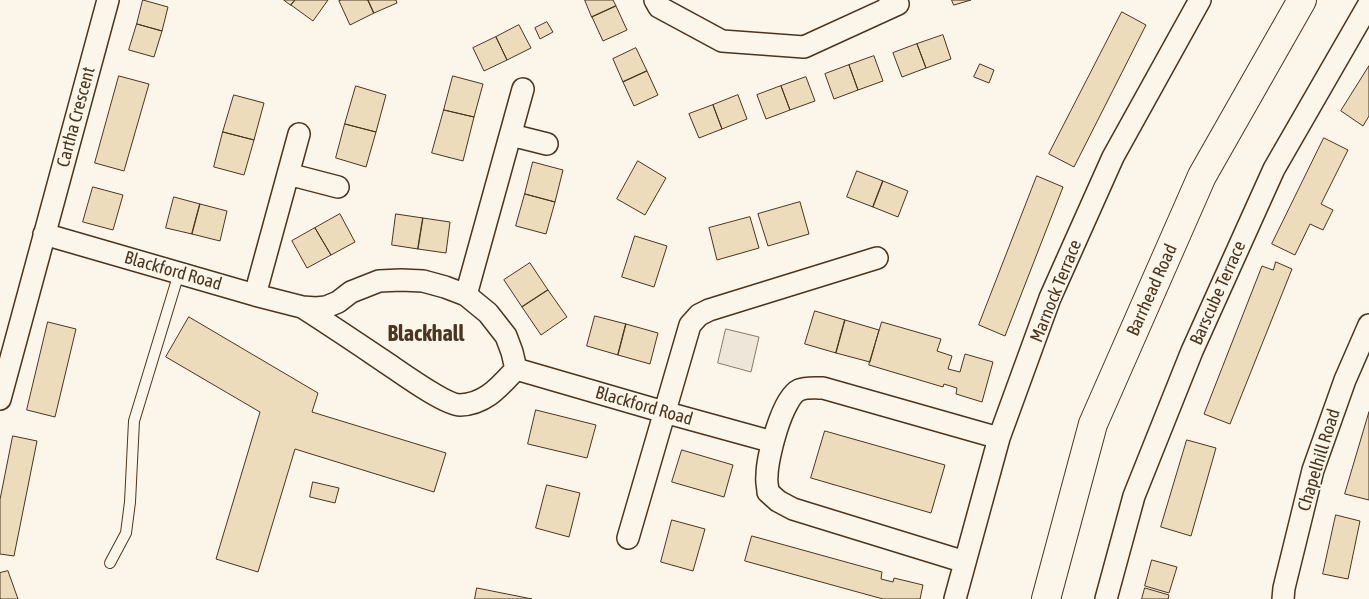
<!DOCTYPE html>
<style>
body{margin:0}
canvas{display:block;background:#fbf6e9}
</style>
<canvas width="1369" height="599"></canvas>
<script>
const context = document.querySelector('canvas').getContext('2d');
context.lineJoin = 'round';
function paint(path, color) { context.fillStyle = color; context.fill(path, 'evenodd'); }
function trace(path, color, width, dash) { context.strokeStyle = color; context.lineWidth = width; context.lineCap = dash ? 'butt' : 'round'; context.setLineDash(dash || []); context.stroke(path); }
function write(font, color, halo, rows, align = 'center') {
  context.font = font + ' "Asap Condensed",sans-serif'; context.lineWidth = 4; context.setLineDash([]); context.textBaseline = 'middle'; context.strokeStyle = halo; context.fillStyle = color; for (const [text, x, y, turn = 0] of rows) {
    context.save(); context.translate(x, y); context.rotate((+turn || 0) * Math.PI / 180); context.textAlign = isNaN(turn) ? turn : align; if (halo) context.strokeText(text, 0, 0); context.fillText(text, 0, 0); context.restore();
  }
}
const green = new Path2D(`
 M726,329L759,337L751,372L718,363Z`);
const building = new Path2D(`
 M143,0L168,7L162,31L137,24Z
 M284,0H295L291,5Z
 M295,0H328L313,21L291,5Z
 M342,0H368L374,13L350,25L339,1Z
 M368,0H396L397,3L374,13Z
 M585,0H613L616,6L592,17Z
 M952,0H971L954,5Z
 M616,6L627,30L603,41L592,17Z
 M1122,12L1146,25L1074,167L1049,154Z
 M547,22L553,32L540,39L535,28Z
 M137,24L162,31L154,57L129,50Z
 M519,25L531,48L507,60L496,37Z
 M943,35L951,59L926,68L917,44Z
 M496,37L507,60L484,71L473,48Z
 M917,44L926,68L902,77L893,53Z
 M636,48L647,71L623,82L613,59Z
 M874,56L883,81L858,90L849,65Z
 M980,64L994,70L989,83L974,77Z
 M849,65L858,90L834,99L825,74Z
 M1369,66V116L1363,126L1341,111Z
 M647,71L658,95L634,106L623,82Z
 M119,76L149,84L124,171L95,163Z
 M453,76L483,84L474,117L444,110Z
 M806,77L815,101L790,110L781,86Z
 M356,86L386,95L376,132L345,124Z
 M781,86L790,110L766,119L757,95Z
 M234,95L264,103L254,140L223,132Z
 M738,95L747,119L722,129L713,105Z
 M713,105L722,129L699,138L689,114Z
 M444,110L474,117L463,161L432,153Z
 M345,124L376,132L366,167L336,158Z
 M223,132L254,140L244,175L214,167Z
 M1324,138L1348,150L1321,204L1333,210L1323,230L1310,224L1295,255L1272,244Z
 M638,161L666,178L645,215L617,199Z
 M533,162L563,170L555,202L525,194Z
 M857,171L883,181L873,207L847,197Z
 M1037,176L1063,187L1005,336L979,325Z
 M883,181L908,191L898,217L873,207Z
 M93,187L123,195L113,230L83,222Z
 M525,194L555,202L546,234L516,226Z
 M174,197L200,204L192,234L166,228Z
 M800,202L809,234L768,246L758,214Z
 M200,204L227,211L220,241L192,234Z
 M340,214L355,242L331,255L315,228Z
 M396,214L423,218L418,249L392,245Z
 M750,217L759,248L717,260L709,228Z
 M423,218L450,222L446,253L418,249Z
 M315,228L331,255L307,268L292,241Z
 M635,236L667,246L654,287L622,277Z
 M1276,262L1292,269L1230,424L1204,414L1262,266L1273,270Z
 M530,263L548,290L522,307L504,280Z
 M548,290L567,317L541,335L522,307Z
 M815,311L845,320L836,353L805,344Z
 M595,316L626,324L618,355L587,346Z
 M189,317L318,393L312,412L446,453L434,492L295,449L258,572L216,559L260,412L166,357Z
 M845,320L879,330L870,362L836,353Z
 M48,322L76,329L55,417L27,410Z
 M882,322L941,339L937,351L952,356L948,369L960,372L965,354L993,362L982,402L956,394L957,388L944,384L943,387L869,365Z
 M626,324L658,333L650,364L618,355Z
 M536,410L596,425L587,458L528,444Z
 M1369,412V500L1345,494Z
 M825,431L945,465L931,513L811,478Z
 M13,436L37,441L14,556L0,554V500Z
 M1187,440L1216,448L1191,536L1161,527Z
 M682,450L733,465L724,497L672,482Z
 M313,482L339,488L335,503L310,497Z
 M547,485L580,493L569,537L536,528Z
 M1336,515L1360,521L1348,579L1323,574Z
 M672,520L705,529L693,571L661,562Z
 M752,536L882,572L881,579L893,582L894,578L923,585L920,599H883L745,561Z
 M1152,560L1177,567L1169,593L1145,586Z
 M8,571L18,599H0V573Z
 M477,588L532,599H475Z
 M1145,588L1169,595L1168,599H1142Z`);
const service = new Path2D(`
 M110,563L126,533L130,502L134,421L179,273`);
const minor = new Path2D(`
 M655,0L659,7L722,41L804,47L898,4L890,0
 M511,135L547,144
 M288,174L338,187
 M44,234L255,295L302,307L316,308L326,307L338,302L351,292L379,281L401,280L423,281L445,287L466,295L488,313L506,336L512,352L516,369L664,412L773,442
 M255,295L299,134
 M466,295L523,89
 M302,307C330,325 357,343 385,362C400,372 445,405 460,405C486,404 500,386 516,369
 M0,399L108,0
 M628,538L690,325L699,315L709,310L877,258
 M965,562L793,509L778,501L768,492C768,487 766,482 767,476C767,458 782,398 799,390C806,387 816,388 823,388L999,438
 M955,599L999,438L1050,298L1113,157L1200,0
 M1106,599L1134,496L1192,351L1274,169L1369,4
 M1283,599L1284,588L1313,470L1345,380L1369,325`);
const primary = new Path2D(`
 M1046,599L1093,424L1202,176L1302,0`);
const streetNames = [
 ["Cartha Crescent",76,117,-75],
 ["Blackford Road",173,271,16],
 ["Barrhead Road",1152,290,-66],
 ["Marnock Terrace",1056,291,-68],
 ["Barscube Terrace",1218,293,-66],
 ["Blackford Road",644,406,16],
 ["Chapelhill Road",1319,460,-73]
];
const districtNames = [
 ["Blackhall",426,334]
];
paint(green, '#ede6d9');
trace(green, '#887966', 1);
paint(building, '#ecdcbc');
trace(building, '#4a3520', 1);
trace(service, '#4a3520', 12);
trace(minor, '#4a3520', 24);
trace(primary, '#4a3520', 30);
trace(service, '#fbf6e9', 10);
trace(minor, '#fbf6e9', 21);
trace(primary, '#fbf6e9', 28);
write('18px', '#4a3520', '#fbf6e9', streetNames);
write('bold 22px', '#4a3520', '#fbf6e9', districtNames);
</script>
